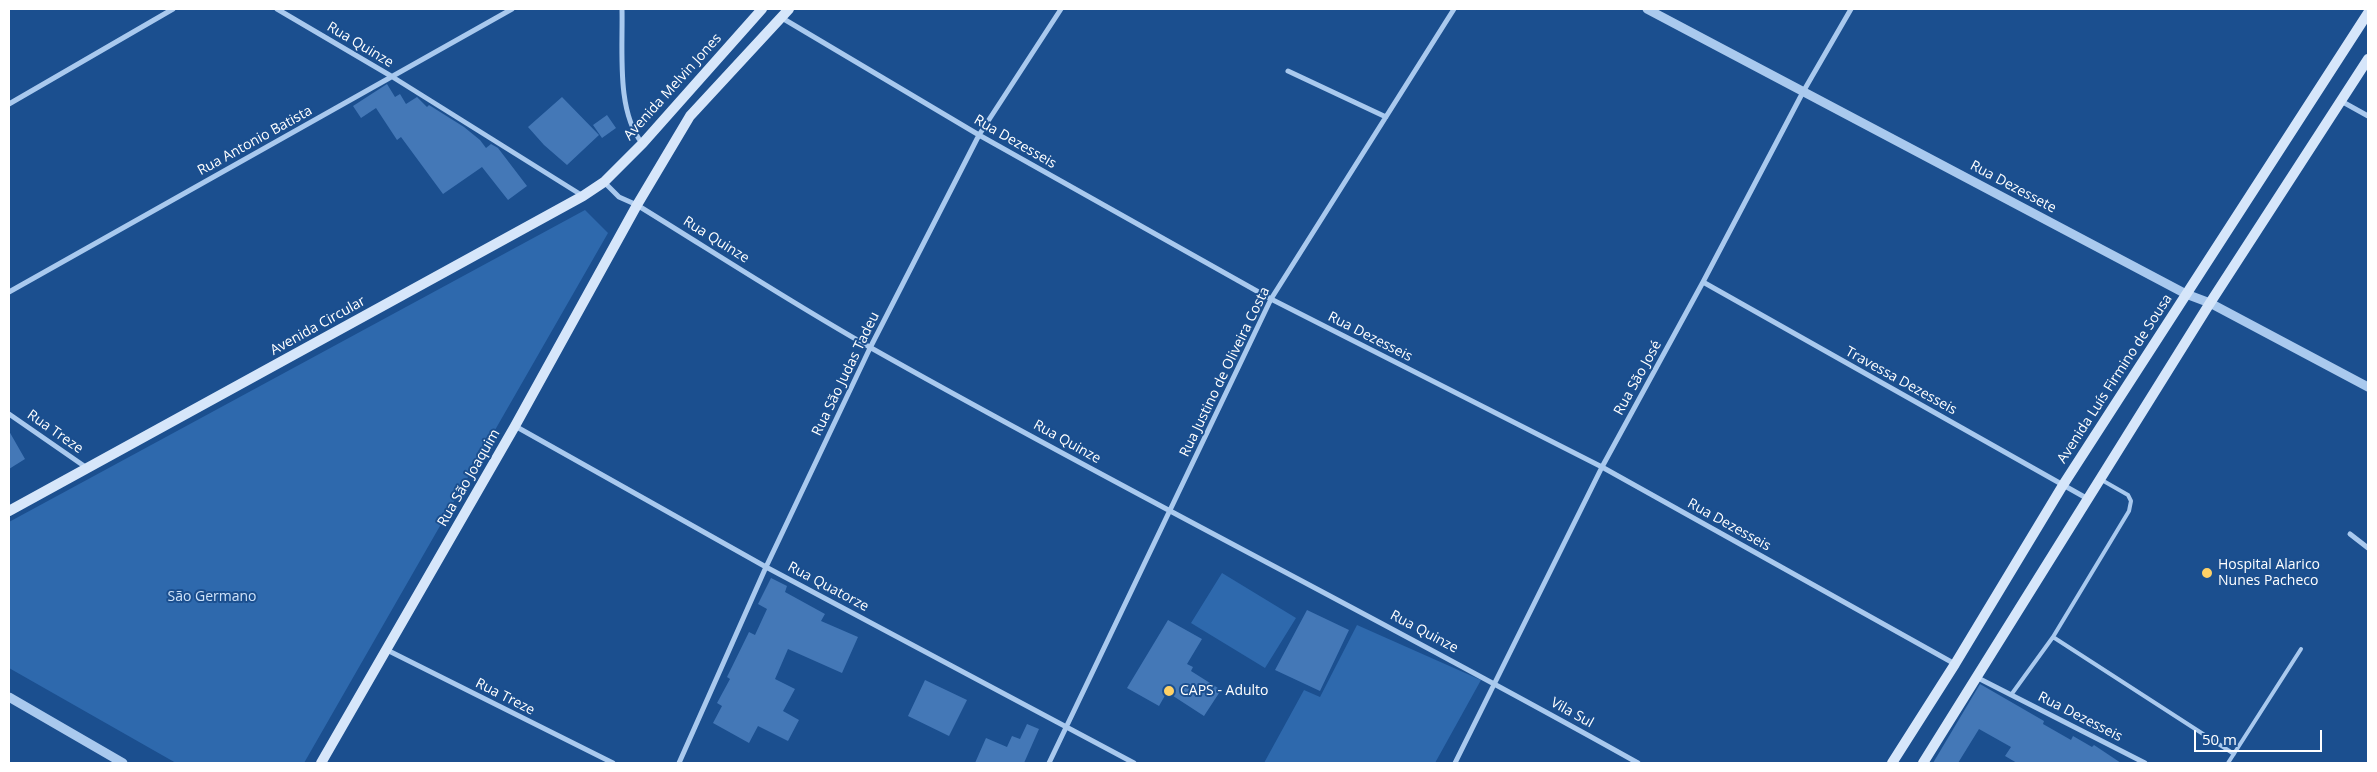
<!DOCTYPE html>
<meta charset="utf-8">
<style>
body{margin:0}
#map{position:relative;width:2377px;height:772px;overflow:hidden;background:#1b4f8f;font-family:"Open Sans",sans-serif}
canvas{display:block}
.frame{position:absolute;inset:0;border:10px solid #fff;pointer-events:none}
.scale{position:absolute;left:2194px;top:730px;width:128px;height:22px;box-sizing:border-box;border:2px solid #fff;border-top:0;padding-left:6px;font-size:15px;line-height:18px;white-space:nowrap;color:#fff;-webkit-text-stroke:4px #1b4f8f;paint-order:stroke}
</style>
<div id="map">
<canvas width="2377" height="772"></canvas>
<div class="frame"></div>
<div class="scale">50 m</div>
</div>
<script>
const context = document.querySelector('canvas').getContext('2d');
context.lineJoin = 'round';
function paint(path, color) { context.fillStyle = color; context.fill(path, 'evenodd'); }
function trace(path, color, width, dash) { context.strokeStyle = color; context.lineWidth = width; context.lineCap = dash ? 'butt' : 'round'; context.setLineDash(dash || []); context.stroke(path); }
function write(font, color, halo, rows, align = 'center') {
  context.font = font + ' "Open Sans",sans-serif'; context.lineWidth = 4; context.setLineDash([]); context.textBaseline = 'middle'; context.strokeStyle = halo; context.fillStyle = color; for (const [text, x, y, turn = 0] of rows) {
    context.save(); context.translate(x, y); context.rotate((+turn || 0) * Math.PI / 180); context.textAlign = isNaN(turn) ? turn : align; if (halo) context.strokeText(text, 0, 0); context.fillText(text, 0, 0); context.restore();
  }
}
const green = new Path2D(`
 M585,210L608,233L304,763H176L9,668V522Z
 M1222,573L1296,618L1265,668L1191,623Z
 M1357,625L1481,680L1435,763H1264L1304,690L1320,697Z`);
const building = new Path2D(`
 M387,84L395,97L400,94L406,104L417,97L427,107L429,105L464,127L480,140L486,148L491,144L498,148L527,186L508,200L482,167L443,194L401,137L397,140L376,108L361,118L353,106Z
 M562,97L599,135L567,165L544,145L528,127Z
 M607,115L616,128L602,138L593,125Z
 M9,431L25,459L9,469Z
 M771,578L787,586L785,592L825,614L821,621L858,637L842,673L788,649L775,679L795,689L783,711L799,720L788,741L758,726L749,743L713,723L722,706L717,703L730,679L727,677L749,632L755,635L767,609L758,604Z
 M1307,610L1349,630L1320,691L1275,670Z
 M1168,620L1202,639L1187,664L1193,667L1191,671L1221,690L1204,716L1167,692L1159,706L1127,688Z
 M925,680L967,700L949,736L908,716Z
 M1980,684L2044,721L2043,724L2071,740L2073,736L2092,747L2094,745L2121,763H2017L2005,756L2011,747L1979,729L1958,763H1933Z
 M1027,724L1039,729L1024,763H975L986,738L1007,747L1012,736L1020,739Z`);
const service = new Path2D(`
 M2053,637L2129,511L2131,501L2128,495L2100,479
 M2011,695L2053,637L2234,754
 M2228,763L2301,649`);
const minor = new Path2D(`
 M277,9L391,76L583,196
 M622,9C623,50 616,111 642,143
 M782,18L979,135L1271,299L1602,467L1955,664
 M1288,71L1386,117
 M2341,101L2368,116
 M9,104L173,9
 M604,182L619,197L637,205C715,253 793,304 873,349C1126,492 1385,621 1638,763
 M1703,282L2088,499
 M9,292L512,9
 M9,414L87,468
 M515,426L766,567L1134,763
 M2350,534L2368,548
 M387,650L613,763
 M1978,678L2145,763
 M679,763L766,567L870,348L979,135L1061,9
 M1049,763L1271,299L1454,9
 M1455,763L1602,467L1703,282L1803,92L1851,9`);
const tertiary = new Path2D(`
 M1647,9L2186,294L2210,303L2368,387
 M9,697L123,763`);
const secondary = new Path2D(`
 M9,511L583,196L604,182L643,143L762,9
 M321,763L515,426L637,205L690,116L789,9
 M1892,763L1955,664L2063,485L2368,13
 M1923,763L2210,303L2368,59`);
const markers = [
 [2207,573,6,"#ffd166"],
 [1169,691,6,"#ffd166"]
];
const streetNames = [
 ["Rua Quinze",360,45,31],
 ["Avenida Melvin Jones",673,87,-48],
 ["Rua Antonio Batista",255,141,-29],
 ["Rua Dezesseis",1015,142,30],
 ["Rua Dezessete",2013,187,28],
 ["Rua Quinze",716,240,32],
 ["Avenida Circular",318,326,-29],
 ["Rua Dezesseis",1370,337,27],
 ["Rua Justino de Oliveira Costa",1225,372,-64],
 ["Rua São Judas Tadeu",846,374,-64],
 ["Rua São José",1638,378,-61],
 ["Avenida Luís Firmino de Sousa",2115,379,-57],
 ["Travessa Dezesseis",1901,381,29],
 ["Rua Treze",55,432,35],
 ["Rua Quinze",1067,442,29],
 ["Rua São Joaquim",469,478,-60],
 ["Rua Dezesseis",1729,525,29],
 ["Rua Quatorze",828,587,28],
 ["Rua Quinze",1424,632,28],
 ["Rua Treze",505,697,27],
 ["Vila Sul",1572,713,29],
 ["Rua Dezesseis",2080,717,27]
];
const poiNames = [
 ["Hospital Alarico",2218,565],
 ["Nunes Pacheco",2218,581],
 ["CAPS - Adulto",1180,691]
];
const parkNames = [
 ["São Germano",212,597]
];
paint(green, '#2e69ad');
paint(building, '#4478b7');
trace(service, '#a9c9ee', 4);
trace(minor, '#a9c9ee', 5);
trace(tertiary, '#a9c9ee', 9);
trace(secondary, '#d6e6fa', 10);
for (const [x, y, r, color] of markers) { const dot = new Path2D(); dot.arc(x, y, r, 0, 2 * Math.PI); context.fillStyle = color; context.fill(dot); trace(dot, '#1b4f8f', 2); }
write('14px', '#fff', '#1b4f8f', streetNames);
write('14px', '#fff', '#1b4f8f', poiNames, 'left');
write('14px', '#cfe3fa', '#1b4f8f', parkNames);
</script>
